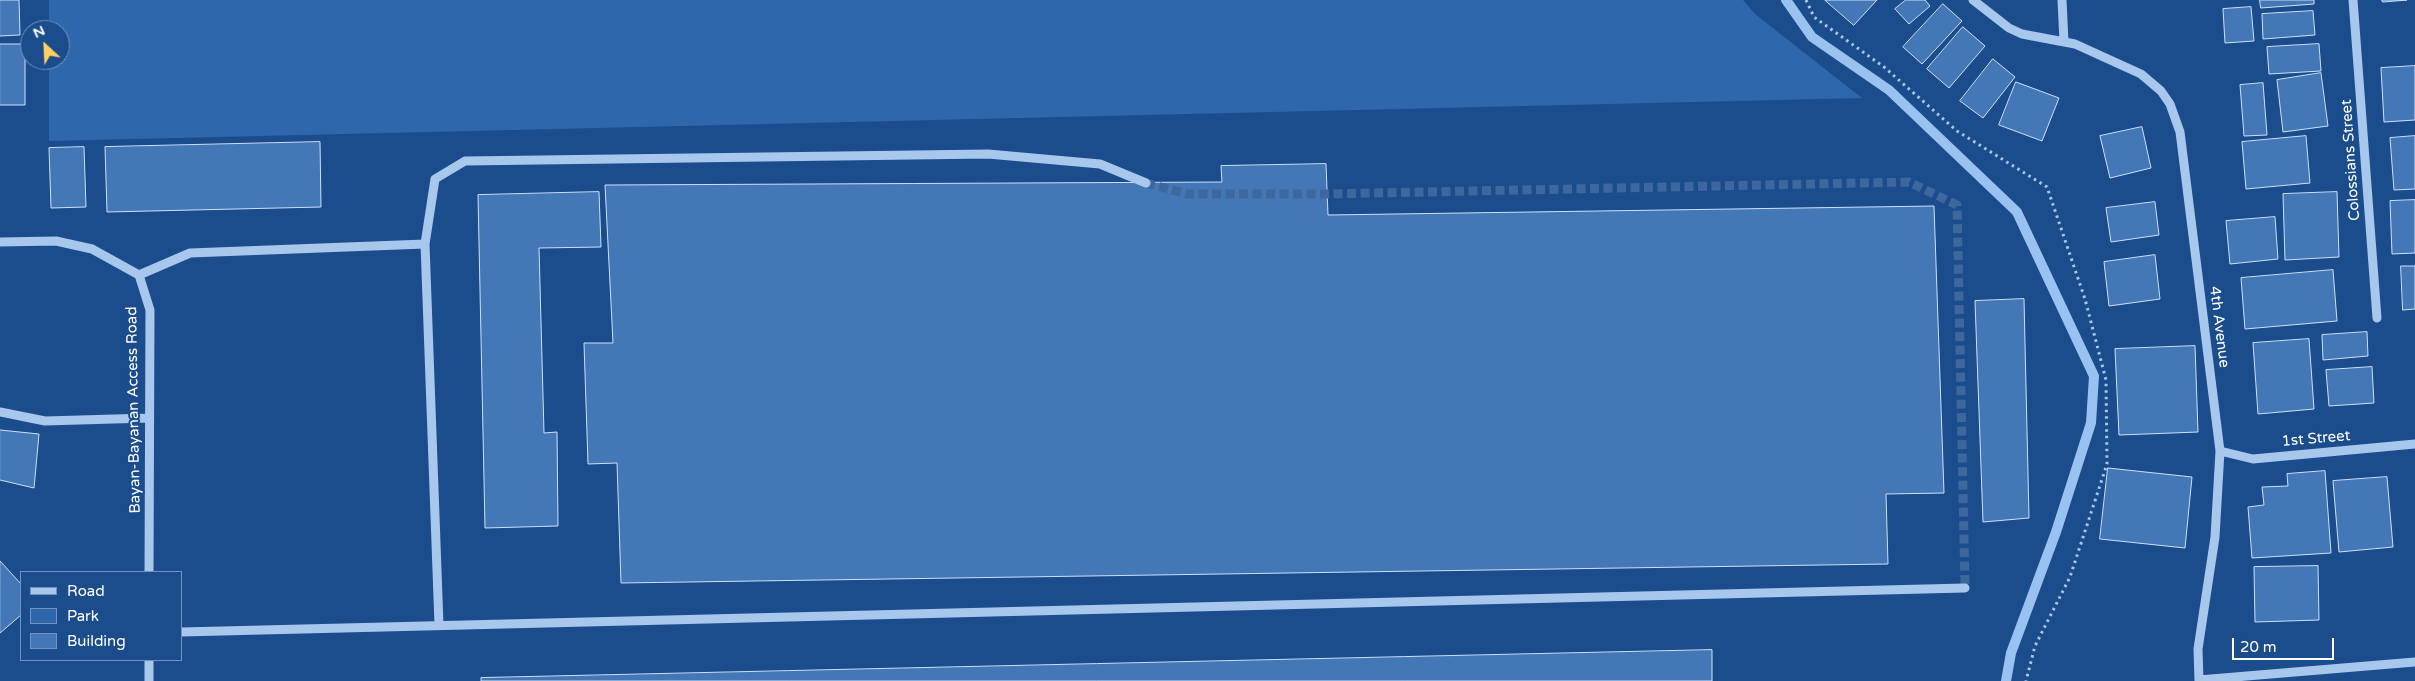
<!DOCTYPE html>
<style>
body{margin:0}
#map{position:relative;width:2415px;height:681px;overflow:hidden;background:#1b4d8d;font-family:"Varela Round",sans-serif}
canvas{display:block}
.legend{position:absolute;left:20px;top:571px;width:162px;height:90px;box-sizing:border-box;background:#1b4d8d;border:1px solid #7694bb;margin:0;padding:6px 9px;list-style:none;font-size:15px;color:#fff}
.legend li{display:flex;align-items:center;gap:10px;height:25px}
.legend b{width:25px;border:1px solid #7694bb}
.north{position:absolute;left:20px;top:20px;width:50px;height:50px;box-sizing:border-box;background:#1b4d8d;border:1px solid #7694bb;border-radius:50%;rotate:335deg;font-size:14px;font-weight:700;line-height:20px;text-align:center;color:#fff}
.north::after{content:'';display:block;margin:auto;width:18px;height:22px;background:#ffd164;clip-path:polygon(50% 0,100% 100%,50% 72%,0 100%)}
.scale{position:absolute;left:2232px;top:638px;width:102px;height:22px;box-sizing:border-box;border:2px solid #fff;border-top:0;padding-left:6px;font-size:15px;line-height:18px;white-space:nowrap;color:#fff;-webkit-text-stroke:4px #1b4d8d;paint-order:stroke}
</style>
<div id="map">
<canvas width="2415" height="681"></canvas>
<ul class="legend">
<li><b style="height:6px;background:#a7c7ed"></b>Road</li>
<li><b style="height:14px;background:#2e67ab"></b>Park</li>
<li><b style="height:14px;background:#4477b5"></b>Building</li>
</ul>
<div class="north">N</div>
<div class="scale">20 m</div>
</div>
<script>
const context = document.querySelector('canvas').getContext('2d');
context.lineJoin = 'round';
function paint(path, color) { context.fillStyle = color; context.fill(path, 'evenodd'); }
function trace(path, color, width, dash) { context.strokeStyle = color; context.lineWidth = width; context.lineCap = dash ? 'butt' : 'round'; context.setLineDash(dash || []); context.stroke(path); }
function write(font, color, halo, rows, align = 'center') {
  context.font = font + ' "Varela Round",sans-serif'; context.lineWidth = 4; context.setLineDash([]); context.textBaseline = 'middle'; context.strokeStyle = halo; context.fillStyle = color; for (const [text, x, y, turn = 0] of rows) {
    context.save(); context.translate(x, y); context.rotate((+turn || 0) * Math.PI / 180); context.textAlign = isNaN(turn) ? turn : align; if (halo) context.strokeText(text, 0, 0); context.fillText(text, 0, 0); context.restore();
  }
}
const green = new Path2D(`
 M49,0H1743L1755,14L1862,98L49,141V60H60V30H49Z`);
const stream = new Path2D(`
 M1786,0L1812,37L1889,90L2017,212L2094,376L2091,423L2056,532L2011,653L2006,681`);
const building = new Path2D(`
 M0,0H19L20,35L0,36Z
 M1825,0H1877L1854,25Z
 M1906,0H1925L1930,6L1909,24L1895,9Z
 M2260,0H2314V4L2261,8Z
 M2382,0H2407L2383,2Z
 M1943,4L1962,21L1922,64L1903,47Z
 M2251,7L2254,41L2225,43L2223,9Z
 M2313,11L2315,35L2263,39L2262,14Z
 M1963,27L1985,46L1949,88L1927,69Z
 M0,44H25V105H0Z
 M2319,44L2321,71L2269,74L2267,47Z
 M1993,59L2015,77L1983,118L1960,101Z
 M2415,66V120L2384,122L2381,68Z
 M2321,73L2328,126L2283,132L2277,80Z
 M2016,82L2059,98L2042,141L1999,125Z
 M2263,83L2267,135L2244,136L2240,85Z
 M2142,127L2151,168L2110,178L2100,136Z
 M2306,136L2310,183L2246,189L2242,142Z
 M2415,136V189L2394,190L2390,138Z
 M320,142L321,207L107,212L105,147Z
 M84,147L86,207L51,208L49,148Z
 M1326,164L1328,215L1934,206L1944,493L1886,494L1888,564L621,583L617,463L588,464L584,343H613L605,185L1222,182L1221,166Z
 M599,192L601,247L539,248L544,433L557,432L558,526L485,528L478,195Z
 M2337,192L2339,257L2285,260L2283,194Z
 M2415,200V253L2392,254L2390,201Z
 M2155,202L2159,235L2111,242L2106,208Z
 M2275,217L2278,259L2230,264L2226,221Z
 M2155,255L2160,299L2109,306L2104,262Z
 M2401,266H2415V309L2403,310Z
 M2333,270L2337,321L2245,329L2241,278Z
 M2024,299L2029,518L1983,522L1975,301Z
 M2367,332L2368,356L2323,360L2322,335Z
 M2309,339L2314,409L2258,414L2253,343Z
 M2195,346L2198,432L2119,435L2115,349Z
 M2372,367L2374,403L2329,406L2326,370Z
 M0,430L39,434L34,488L0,480Z
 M2108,468L2192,477L2185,548L2100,539Z
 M2325,471L2331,553L2252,558L2248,507L2264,505L2262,487L2288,486L2287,474Z
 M2387,477L2393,547L2339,552L2333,481Z
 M0,561L21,584V615L0,633Z
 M2318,566L2319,620L2255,622L2254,567Z
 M1712,650V681H481V678Z`);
const minorTunnel = new Path2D(`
 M1146,183L1187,194H1327L1909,182L1957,205L1965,588`);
const path = new Path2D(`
 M1806,0L1814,17L1884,67L1957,131L2047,187L2085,299L2106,380L2107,464L2070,577L2035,646L2026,681`);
const minor = new Path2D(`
 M1973,0L2009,28L2022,34L2075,44L2141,74L2161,91L2170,104L2180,132L2220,451L2215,537L2198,649L2199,681
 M2062,0L2064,42
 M2353,0L2377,318
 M0,242L56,241L92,249L139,275L150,310L149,572
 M139,275L190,253L425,244
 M0,412L45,421L149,418
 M2220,451L2253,459L2415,444
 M439,625L425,244L435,179L465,161L988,154L1100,164L1146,183
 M181,632L1965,588
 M2199,680L2415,662
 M149,681V660`);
const streetNames = [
 ["Colossians Street",2351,160,-94],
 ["4th Avenue",2219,327,83],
 ["Bayan-Bayanan Access Road",134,410,-91],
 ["1st Street",2316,439,-5]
];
paint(green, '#2e67ab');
trace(stream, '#9ac2f0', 10);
paint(building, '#4477b5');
trace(building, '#cde1fa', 1);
trace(minorTunnel, '#3d689e', 9, [9, 4.5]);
trace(path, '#a7c7ed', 3, [2.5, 4]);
trace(minor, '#a7c7ed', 9);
write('15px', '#fff', '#1b4d8d', streetNames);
</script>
